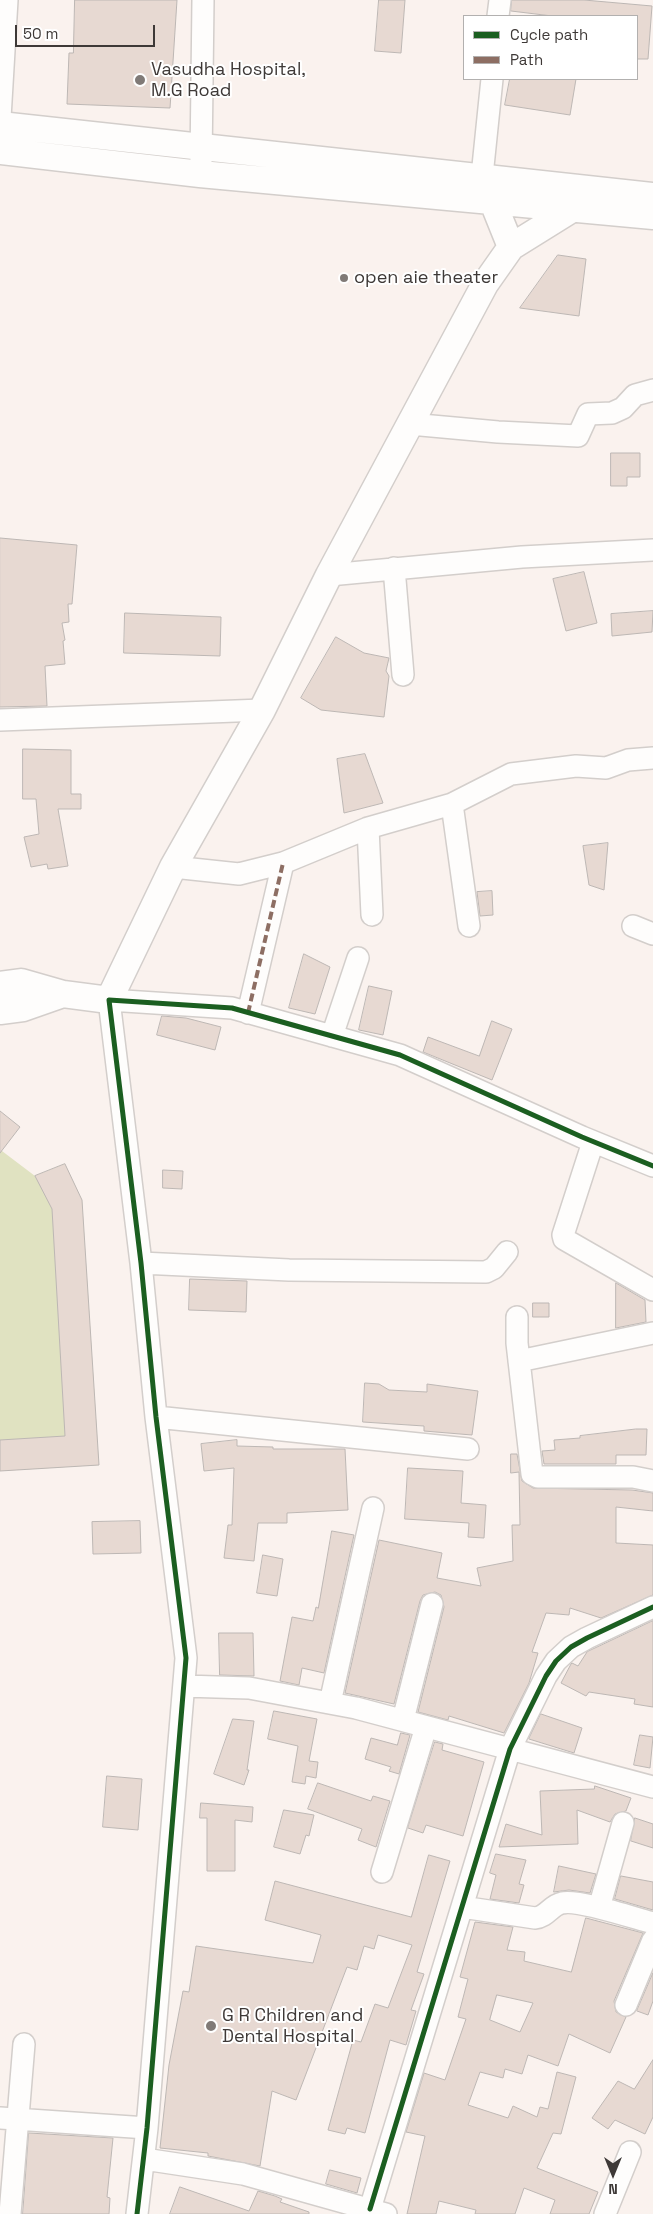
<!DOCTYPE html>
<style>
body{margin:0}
#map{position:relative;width:653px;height:2214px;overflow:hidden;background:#faf2ee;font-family:"Space Grotesk",sans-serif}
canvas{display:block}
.legend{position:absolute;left:463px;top:15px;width:175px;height:65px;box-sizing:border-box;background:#fff;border:1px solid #b2b0af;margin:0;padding:6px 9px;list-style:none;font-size:15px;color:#3e3937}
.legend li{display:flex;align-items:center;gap:10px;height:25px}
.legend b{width:25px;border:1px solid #b2b0af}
.north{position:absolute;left:588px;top:2149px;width:50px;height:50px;-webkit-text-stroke:4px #fff;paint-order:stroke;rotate:180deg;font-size:14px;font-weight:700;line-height:20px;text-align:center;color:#3e3937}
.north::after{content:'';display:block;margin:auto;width:18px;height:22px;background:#3e3937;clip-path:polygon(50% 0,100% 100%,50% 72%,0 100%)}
.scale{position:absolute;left:15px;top:25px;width:140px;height:22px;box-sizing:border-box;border:2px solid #3e3937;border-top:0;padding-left:6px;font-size:15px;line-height:18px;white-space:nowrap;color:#3e3937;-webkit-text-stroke:4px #fff;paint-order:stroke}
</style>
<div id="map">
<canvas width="653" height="2214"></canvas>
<ul class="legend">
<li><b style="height:6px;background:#1b5e20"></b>Cycle path</li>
<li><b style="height:6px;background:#8d6e63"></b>Path</li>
</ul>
<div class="north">N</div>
<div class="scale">50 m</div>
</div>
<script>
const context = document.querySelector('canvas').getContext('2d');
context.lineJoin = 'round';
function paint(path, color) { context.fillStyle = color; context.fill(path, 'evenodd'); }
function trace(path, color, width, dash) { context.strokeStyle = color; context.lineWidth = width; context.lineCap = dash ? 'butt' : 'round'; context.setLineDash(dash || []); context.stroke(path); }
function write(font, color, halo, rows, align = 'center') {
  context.font = font + ' "Space Grotesk",sans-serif'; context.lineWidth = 4; context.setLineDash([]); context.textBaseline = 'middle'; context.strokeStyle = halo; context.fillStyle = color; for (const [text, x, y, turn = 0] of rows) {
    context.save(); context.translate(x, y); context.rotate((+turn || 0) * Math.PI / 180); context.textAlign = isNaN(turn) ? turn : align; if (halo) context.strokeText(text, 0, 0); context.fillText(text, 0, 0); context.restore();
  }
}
const green = new Path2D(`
 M0,1111L2,1151L35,1176L65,1164L82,1200L99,1465L0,1471Z`);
const building = new Path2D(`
 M75,0H177L170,108L67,104L69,53H73Z
 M379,0H405L401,53L375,51Z
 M512,0H584L652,6L648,59H637V16H552L511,11Z
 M510,79H576L570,115L505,105Z
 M558,255L586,259L579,316L520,308Z
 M611,453H640V477H627V486H611Z
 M0,538L77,545L72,604H68L69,622L62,623L65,640L63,641L65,664L45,666L47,706L0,707Z
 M584,572L597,623L566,631L553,579Z
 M653,611L652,632L612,636L611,614Z
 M125,613L221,617L220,656L124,653Z
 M336,637L364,653L389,658L386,671L389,676L384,717L321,710L301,698Z
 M23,749L71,750V794H81V809H58L68,866L48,869L47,864L31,867L24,837L39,834L36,799H23Z
 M365,754L383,803L344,813L337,759Z
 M608,843L604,890L589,885L583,846Z
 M492,891L493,915L480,916L477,892Z
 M304,954L330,967L315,1014L289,1008Z
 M369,986L392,991L383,1035L359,1030Z
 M162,1016L186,1018L221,1027L215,1050L157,1035Z
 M492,1021L512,1029L492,1080L423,1052L428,1037L479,1056Z
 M0,1111L20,1127L0,1153Z
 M65,1164L82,1200L99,1465L0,1471V1440L65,1436L52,1209L35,1176Z
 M163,1170L183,1171L182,1189L163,1188Z
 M190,1279L247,1281L246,1312L189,1310Z
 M616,1283L645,1300L646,1322L616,1328Z
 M533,1303H549V1317H533Z
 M365,1383L379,1384L389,1390L427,1392V1384L478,1391L472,1435L424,1431V1426L363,1422Z
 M636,1429H647L646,1455H616V1464H544L542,1451L555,1450L554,1440L580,1438V1436Z
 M237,1440V1446L273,1447V1449H345L348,1510L287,1513V1523H258L254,1561L224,1558L228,1525H232L234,1468L204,1471L201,1444Z
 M511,1454H517L522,1481L533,1488L632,1490L653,1493V1511L616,1507V1543L653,1545V1595L601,1618L570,1608L569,1615L546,1613L532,1652L538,1653L529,1683L504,1733L449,1716L448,1720L418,1712L444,1607L441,1595L435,1592L423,1595L420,1601L394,1704L345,1693L379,1540L442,1553L437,1578L481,1586L477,1568L513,1561L512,1525H520L519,1472L511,1473Z
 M408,1468L463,1471L461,1503L486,1505L484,1538L468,1537L469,1523L405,1519Z
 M140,1521L141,1553L93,1554L92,1522Z
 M332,1531L354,1535L324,1673L302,1668L299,1685L280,1681L292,1617L313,1621L316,1607L318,1608Z
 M263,1555L283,1559L277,1596L257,1593Z
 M653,1621V1707L634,1704L635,1699L589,1692L586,1696L561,1683L571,1664L572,1663L578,1666L587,1652Z
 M219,1633H253L254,1676L220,1675Z
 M274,1711L317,1719L309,1761L318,1762L316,1778L306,1776L305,1784L292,1782L298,1746L268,1739Z
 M541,1714L582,1728L574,1753L529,1739Z
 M233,1719L254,1721L247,1770H249L244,1785L214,1774Z
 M401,1733L410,1735L399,1774L389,1771L391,1767L365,1759L371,1738L397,1745Z
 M640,1735L653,1737L650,1768L634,1765Z
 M435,1742L443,1744L442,1750L484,1762L463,1836L426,1825L423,1833L408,1828Z
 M107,1776L142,1779L138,1830L103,1827Z
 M318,1783L371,1801L373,1796L390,1801L376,1847L358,1840L362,1829L308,1809Z
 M595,1786L631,1798L626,1811L615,1814L610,1822L577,1810L578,1844L499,1847L506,1824L542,1835L540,1791L594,1789Z
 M201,1803L253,1807L252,1822L235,1820V1871H207V1818H200Z
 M284,1810L314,1815L309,1836L306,1835L300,1854L274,1847Z
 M635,1818L653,1824V1848L631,1841Z
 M496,1854L526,1860L519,1884L524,1885L519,1903L490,1899L496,1875L490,1873Z
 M429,1855L450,1861L417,1972L424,1974L411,2010L416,2011L406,2045L390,2040L365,2133L347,2128L345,2134L328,2130L353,2040L361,2042L375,2004L388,2008L412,1945L378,1935L374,1949L364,1946L357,1970L347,1967L296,2100L272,2091L260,2166L208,2156V2153L160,2148L169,2065L183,1991L189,1992L196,1946L313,1963L321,1935L265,1920L275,1881L411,1917Z
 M559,1866L596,1874L590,1893L569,1890L554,1892Z
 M621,1876L653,1882V1910L615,1899Z
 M586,1918L643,1933L614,2001L616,2012L626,2017L610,2053L569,2034L558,2066L528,2055L522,2074L505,2069L503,2078L480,2072L468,2105L508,2118L513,2106L537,2117L540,2107L548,2109L557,2072L576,2077L561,2134L553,2133L537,2168L598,2192L589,2214H550L555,2200L524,2188L515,2214H475L476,2210L439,2201L436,2214H407L425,2136L406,2132L424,2073L445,2080L466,2019L458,2017L468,1979L460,1977L475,1922L513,1927L507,1950L525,1952L524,1961L571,1972ZM497,1995L533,2003L520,2032L490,2020Z
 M653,1973V2001L648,2015L637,2011Z
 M653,2060V2117L645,2134L615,2120L608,2129L592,2118L618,2081L634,2089Z
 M29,2133L113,2138L107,2197L110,2198L109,2214H23Z
 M330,2170L361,2178L357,2193L326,2184Z
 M180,2187L249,2211L258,2191L275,2196L282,2199L280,2202L309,2212V2214H170Z`);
const minor = new Path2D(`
 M498,16L500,0
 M0,118L7,0
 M201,162L203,0
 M482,176L492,79
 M410,424L498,432L578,436L588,414L612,413L623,408L635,395L653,390
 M394,568L403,675
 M329,575L522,557L653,550
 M0,720L262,710
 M452,804L469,926
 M368,828L372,915
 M173,867L239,874L283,863L368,828L452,804L511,774L576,766L606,768L628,760L653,758
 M633,926L653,934
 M248,1013L283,863
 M332,1036L358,958
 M593,1142L563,1235L564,1239L653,1290
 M141,1263L289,1270L486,1272L494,1268L507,1252
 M517,1317V1343L532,1474L538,1477H633L653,1481
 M519,1361L653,1333
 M156,1417L468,1449
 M184,1686L249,1688L356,1708L653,1787
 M330,1703L373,1508
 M403,1720L432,1604
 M382,1872L426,1727
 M462,1907L535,1918C547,1917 551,1905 562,1903C578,1899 634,1918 653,1923
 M599,1908L623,1823
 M626,2005L653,1940
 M0,2118L147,2128
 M144,2159L243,2174L386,2214
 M370,2209L510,1749L546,1676L556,1661L571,1647L587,1638L653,1607
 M10,2214L24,2044
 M137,2214L147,2128L186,1658L156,1417L141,1263L109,1000L232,1008L400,1055L582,1137L653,1166
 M605,2214L630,2152`);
const major = new Path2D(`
 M0,125L653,196
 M0,151L200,174L653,216
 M486,185L511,247
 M0,985L21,982L63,994L109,1000L173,867L262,710L329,575L485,284L511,247L601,191
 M0,1011L23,1008L63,994`);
const quiet = new Path2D(`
 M248,1013L283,863`);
const cycleway = new Path2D(`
 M370,2209L510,1749L546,1676L556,1661L571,1647L587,1638L653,1607
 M137,2214L147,2128L186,1658L156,1417L141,1263L109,1000L232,1008L400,1055L582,1137L653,1166`);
const markers = [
 [140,80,6,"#807a77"],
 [344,278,5,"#807a77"],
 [211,2026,6,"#807a77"]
];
const poiNames = [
 ["Vasudha Hospital,",151,70],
 ["M.G Road",151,91],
 ["open aie theater",354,278],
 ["G R Children and",222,2016],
 ["Dental Hospital",222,2037]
];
paint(green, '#e0e2c1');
paint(building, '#e7d9d2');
trace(building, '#bdb7b4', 1);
trace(minor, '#d3cecb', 24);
trace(major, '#d3cecb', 29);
trace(minor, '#fefdfc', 21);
trace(major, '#fefdfc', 26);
trace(quiet, '#8d6e63', 4, [8, 4]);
trace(cycleway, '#1b5e20', 5);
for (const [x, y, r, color] of markers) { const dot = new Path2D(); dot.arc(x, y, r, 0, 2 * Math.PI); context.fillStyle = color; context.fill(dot); trace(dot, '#fff', 2); }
write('18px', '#3e3937', '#fff', poiNames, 'left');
</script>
